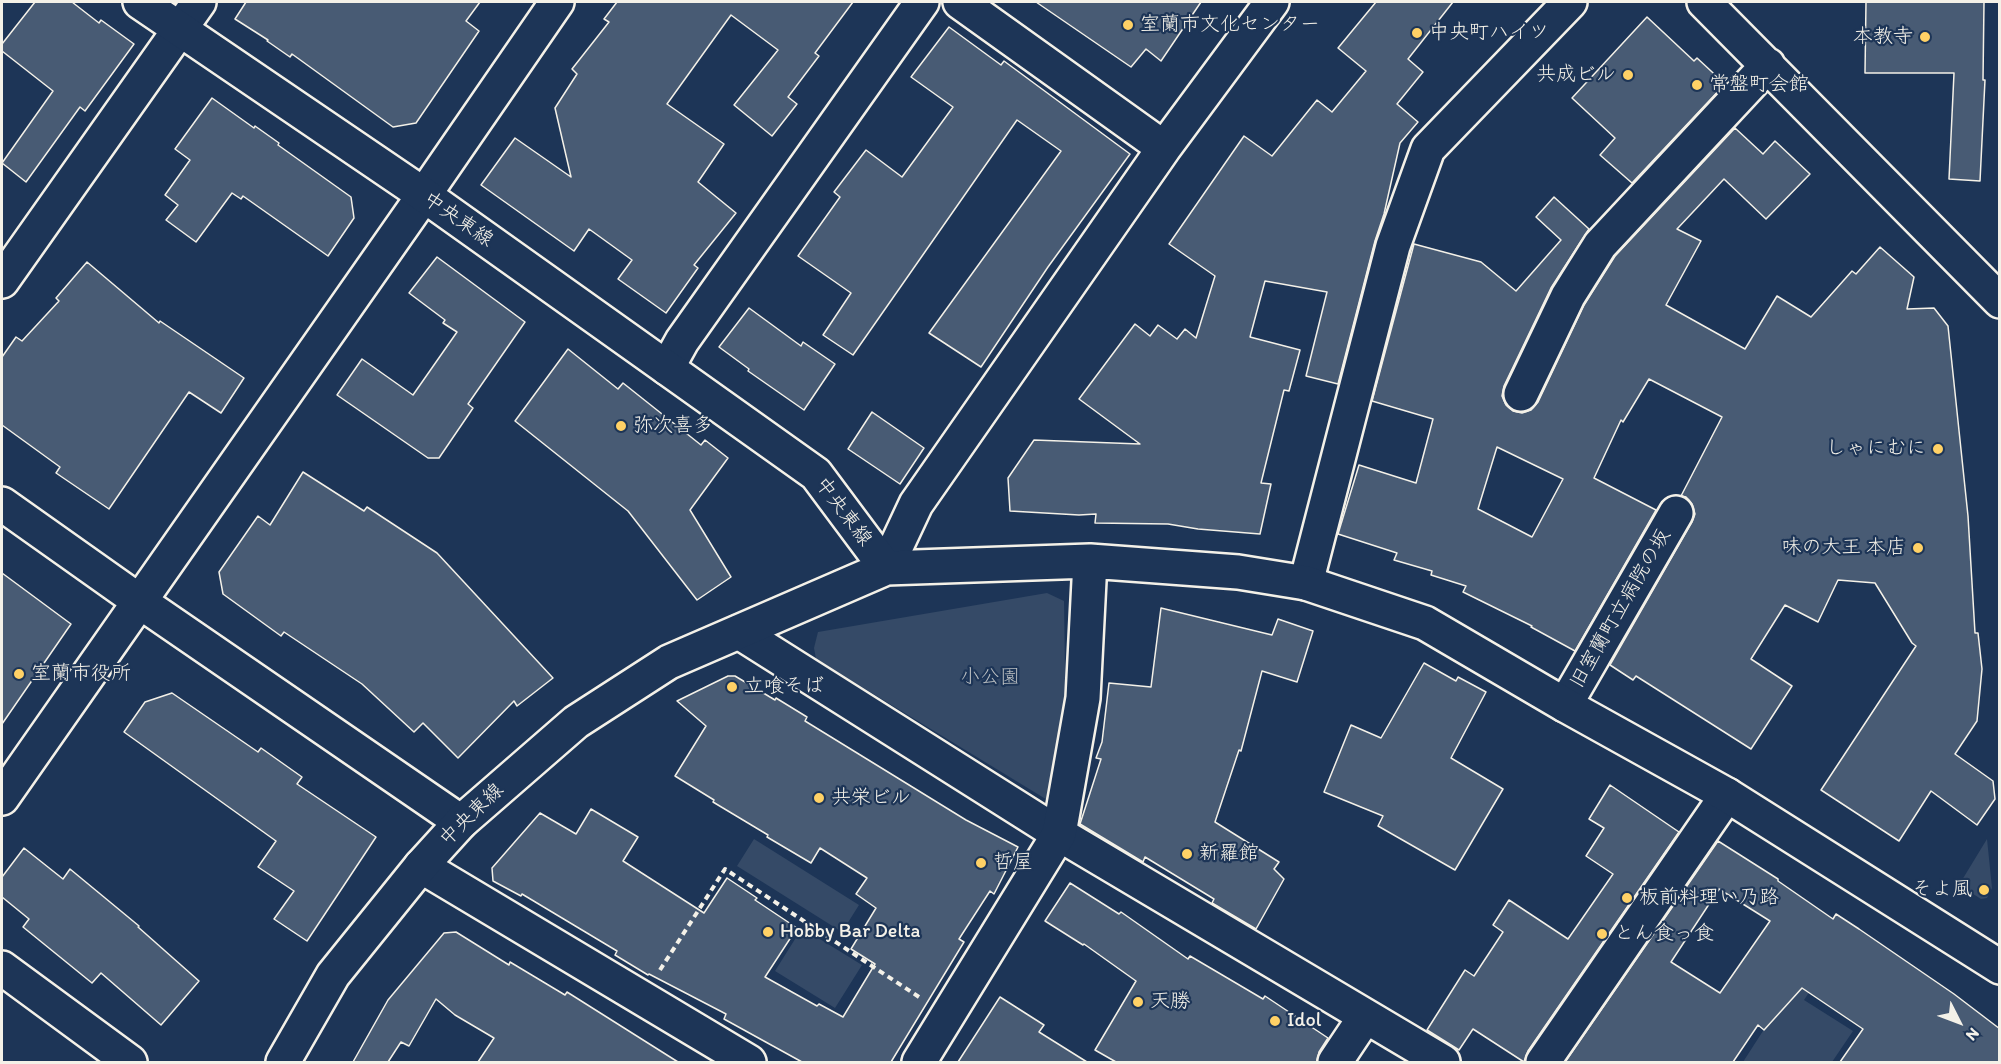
<!DOCTYPE html>
<meta charset="utf-8">
<style>
body{margin:0}
#map{position:relative;width:2001px;height:1064px;overflow:hidden;background:#1d3557;font-family:Itim,sans-serif}
canvas{display:block}
.frame{position:absolute;inset:0;border:3px solid #f4f1e8;pointer-events:none}
.north{position:absolute;left:1929px;top:992px;width:60px;height:60px;-webkit-text-stroke:4px #1d3557;paint-order:stroke;rotate:132deg;font-size:16px;font-weight:700;line-height:24px;text-align:center;color:#f4f1e8}
.north::after{content:'';display:block;margin:auto;width:21px;height:27px;background:#f4f1e8;clip-path:polygon(50% 0,100% 100%,50% 72%,0 100%)}
</style>
<div id="map">
<canvas width="2001" height="1064"></canvas>
<div class="frame"></div>
<div class="north">N</div>
</div>
<script>
const context = document.querySelector('canvas').getContext('2d');
context.lineJoin = 'round';
function paint(path, color) { context.fillStyle = color; context.fill(path, 'evenodd'); }
function trace(path, color, width, dash) { context.strokeStyle = color; context.lineWidth = width; context.lineCap = dash ? 'butt' : 'round'; context.setLineDash(dash || []); context.stroke(path); }
function write(font, color, halo, rows, align = 'center') {
  context.font = font + ' Itim,"Klee One",sans-serif'; context.lineWidth = 4.5; context.setLineDash([]); context.textBaseline = 'middle'; context.strokeStyle = halo; context.fillStyle = color; for (const [text, x, y, turn = 0] of rows) {
    context.save(); context.translate(x, y); context.rotate((+turn || 0) * Math.PI / 180); context.textAlign = isNaN(turn) ? turn : align; if (halo) context.strokeText(text, 0, 0); context.fillText(text, 0, 0); context.restore();
  }
}
const green = new Path2D(`
 M1047,593L1064,601L1066,741L1049,801L816,659L814,648L818,632Z
 M754,839L859,905L842,932L737,866Z
 M1987,839L1992,888L1987,898L1981,899L1959,885Z
 M802,928L862,965L835,1008L775,971Z
 M1799,975L1814,985L1804,1000L1853,1031L1832,1062H1743Z`);
const building = new Path2D(`
 M35,2H72L99,23L101,20L134,44L85,111L80,107L26,182L2,163L53,91L2,51V44Z
 M246,2H480L466,21L479,31L416,123L393,127L292,54L290,57L267,41L268,40L235,19Z
 M617,2H853L815,53L819,56L788,97L797,104L772,136L734,105L778,50L731,15L667,104L724,144L698,182L736,213L694,265L698,268L666,313L618,279L632,260L589,229L574,251L481,185L515,138L571,177L555,108L577,74L572,69L609,22L604,19Z
 M1036,2H1201L1161,61L1146,49L1131,67Z
 M1376,2H1453L1408,59L1423,72L1397,104L1418,122L1400,143L1384,214L1375,241L1338,384L1306,376L1327,292L1265,281L1250,337L1300,350L1289,391L1284,390L1261,483L1271,484L1260,534L1198,529L1168,524L1095,523L1096,514L1079,515L1010,511L1008,478L1034,440L1140,444L1079,399L1135,324L1150,336L1158,325L1177,339L1185,329L1196,338L1215,276L1169,244L1244,136L1272,156L1317,100L1332,112L1366,71L1338,48Z
 M1866,2H1984L1983,80H1985L1980,181L1949,179L1954,73H1865Z
 M1647,17L1694,61L1697,58L1725,84L1632,183L1600,155L1615,138L1572,98Z
 M949,27L1001,65L1004,61L1130,154L1048,267L981,367L929,333L1061,151L1017,120L853,355L823,335L851,293L798,256L840,197L834,192L866,150L902,177L953,107L911,77Z
 M212,98L254,128L255,126L279,143L278,145L351,197L354,218L328,256L243,196L241,199L232,193L196,242L166,220L178,205L165,195L190,160L175,149Z
 M1735,128L1763,154L1775,141L1810,174L1766,219L1724,179L1677,229L1701,241L1666,305L1745,349L1777,296L1811,317L1852,271L1856,274L1880,247L1914,277L1907,309L1934,308L1948,326L1968,516L1975,633H1978L1982,669L1977,721L1955,754L1993,781L1995,799L1977,825L1931,791L1899,841L1821,790L1916,646L1912,643L1875,583L1838,580L1818,622L1785,605L1751,659L1792,686L1751,749L1636,676L1633,680L1610,665L1692,522L1695,514L1692,504L1686,497L1681,496L1722,417L1649,379L1623,422L1621,420L1594,478L1656,510L1575,651L1531,627L1532,626L1463,592L1466,586L1431,575L1432,571L1394,560L1397,553L1338,534L1359,465L1416,483L1433,419L1372,401L1414,244L1481,262L1516,291L1561,240L1536,217L1554,197L1589,229L1551,288L1504,386L1502,396L1506,405L1513,411L1522,413L1531,410L1538,402L1584,305L1615,256ZM1497,447L1563,479L1532,537L1478,509Z
 M437,257L525,322L468,404L473,408L439,458H428L337,395L362,359L413,395L457,332L443,323L445,320L409,293Z
 M87,262L159,323L160,321L244,378L221,413L189,392L109,509L56,473L60,467L2,425V357L16,337L22,341L59,301L56,298Z
 M749,308L801,346L803,342L835,364L804,410L748,371L749,369L719,347Z
 M568,349L618,389L623,383L701,445L705,440L728,458L690,510L731,577L697,600L628,511L515,421Z
 M872,412L924,448L900,484L848,449Z
 M303,472L364,511L367,507L437,553L553,678L517,706L514,701L458,758L423,723L414,732L362,684L284,632L281,636L223,594L219,572L258,516L270,525Z
 M2,573L71,624L2,724Z
 M1161,608L1272,635L1278,619L1313,631L1297,682L1262,671L1241,751L1239,750L1215,822L1279,862L1274,869L1284,879L1256,929L1212,903L1214,899L1145,857L1143,862L1080,824L1101,759L1096,758L1102,742L1109,683L1151,687Z
 M1424,663L1456,681L1458,677L1486,692L1451,758L1503,789L1455,870L1378,826L1383,816L1324,792L1351,725L1381,738Z
 M728,676H735L775,700L776,698L807,717L805,721L966,820L1018,847L994,894L990,891L959,939L964,942L891,1062H802L724,1019L726,1014L649,974L648,975L615,955L617,951L522,894L521,896L493,881L492,868L540,813L576,834L591,809L638,837L623,861L704,913L727,878L757,898L755,900L797,928L765,977L817,1006L819,1004L843,1017L875,964L851,949L876,908L856,894L867,878L820,848L811,863L767,837L768,835L713,802L714,800L675,776L706,726L677,701Z
 M172,693L258,752L261,748L302,777L297,784L376,837L307,941L274,919L294,891L258,867L276,841L124,732L145,702Z
 M1610,785L1679,832L1528,1051L1524,1062L1473,1029L1459,1050L1427,1030L1465,970L1474,976L1503,932L1493,925L1509,900L1568,939L1613,874L1586,856L1604,828L1589,819Z
 M1718,841L1778,879V881L1833,919L1836,914L1859,929L1954,994L2000,1029V1062H1840L1863,1029L1802,988L1764,1030L1758,1025L1733,1062H1565ZM1719,889L1770,921L1720,993L1671,962Z
 M24,848L63,879L70,869L139,926L138,927L199,981L161,1025L101,973L92,983L23,927L29,919L2,897V877Z
 M1070,883L1119,914L1121,912L1188,959L1190,956L1263,999L1265,996L1328,1038L1319,1052L1317,1062H1116L1095,1050L1136,981L1084,944L1083,945L1045,921Z
 M456,932L509,965L510,962L565,995L567,992L678,1062H478L494,1038L455,1015L436,999L409,1046L401,1042L388,1062H353L388,1000L444,933Z
 M1000,997L1044,1025L1039,1032L1087,1062H958Z`);
const path = new Path2D(`
 M660,970L725,869L919,997`);
const street = new Path2D(`
 M960,2L1164,148
 M1704,2L2000,301
 M2,281L199,2
 M667,368L682,341L922,2
 M1521,394L1568,296L1600,245L1768,65
 M2,504L139,601L461,822
 M886,568L916,504L1164,148L1272,2
 M1306,583L1393,246L1428,149L1570,2
 M739,632L1059,834L1443,1062
 M1565,705L1676,513
 M2,798L424,195L557,2
 M421,866L749,1062
 M1335,1062L1365,1017
 M1543,1062L1727,795`);
const secondary = new Path2D(`
 M140,2L424,195L816,474L886,568
 M2,968L130,1062
 M283,1062L333,975L421,866L461,822L576,722L669,662L886,568L1090,561L1238,572L1306,583L1425,623L1565,705L1727,795L2000,967
 M919,1062L1059,834L1083,698L1090,561`);
const markers = [
 [1128,25,6,"#ffd166"],
 [1417,33,6,"#ffd166"],
 [1925,37,6,"#ffd166"],
 [1628,75,6,"#ffd166"],
 [1697,85,6,"#ffd166"],
 [621,426,6,"#ffd166"],
 [1938,449,6,"#ffd166"],
 [1918,548,6,"#ffd166"],
 [19,674,6,"#ffd166"],
 [732,687,6,"#ffd166"],
 [819,798,6,"#ffd166"],
 [1187,854,6,"#ffd166"],
 [981,863,6,"#ffd166"],
 [1984,890,6,"#ffd166"],
 [1627,898,6,"#ffd166"],
 [768,932,6,"#ffd166"],
 [1602,934,6,"#ffd166"],
 [1138,1002,6,"#ffd166"],
 [1275,1021,6,"#ffd166"]
];
const poiNames = [
 ["室蘭市文化センター",1140,25],
 ["中央町ハイツ",1429,33],
 ["本教寺",1913,37,"right"],
 ["共成ビル",1616,75,"right"],
 ["常盤町会館",1709,85],
 ["弥次喜多",633,426],
 ["しゃにむに",1926,449,"right"],
 ["味の大王 本店",1906,548,"right"],
 ["室蘭市役所",31,674],
 ["立喰そば",744,687],
 ["共栄ビル",831,798],
 ["新羅館",1199,854],
 ["哲屋",993,863],
 ["そよ風",1972,890,"right"],
 ["板前料理い乃路",1639,898],
 ["Hobby Bar Delta",780,932],
 ["とん食っ食",1614,934],
 ["天勝",1150,1002],
 ["Idol",1287,1021]
];
const streetNames = [
 ["中央東線",458,220,35],
 ["中央東線",843,512,53],
 ["旧室蘭町立病院の坂",1621,609,-60],
 ["中央東線",472,815,-44]
];
const parkNames = [
 ["小公園",990,678]
];
paint(green, '#354a67');
paint(building, '#485b74');
trace(building, '#f4f1e8', 1.5);
trace(street, '#f4f1e8', 38);
trace(secondary, '#f4f1e8', 38);
trace(path, '#f4f1e8', 4, [6, 4.5]);
trace(street, '#1d3557', 33);
trace(secondary, '#1d3557', 33);
for (const [x, y, r, color] of markers) { const dot = new Path2D(); dot.arc(x, y, r, 0, 2 * Math.PI); context.fillStyle = color; context.fill(dot); trace(dot, '#1d3557', 2); }
write('20px', '#f4f1e8', '#1d3557', poiNames, 'left');
write('20px', '#f4f1e8', '#1d3557', streetNames);
write('20px', '#bbbfc1', '#1d3557', parkNames);
</script>
